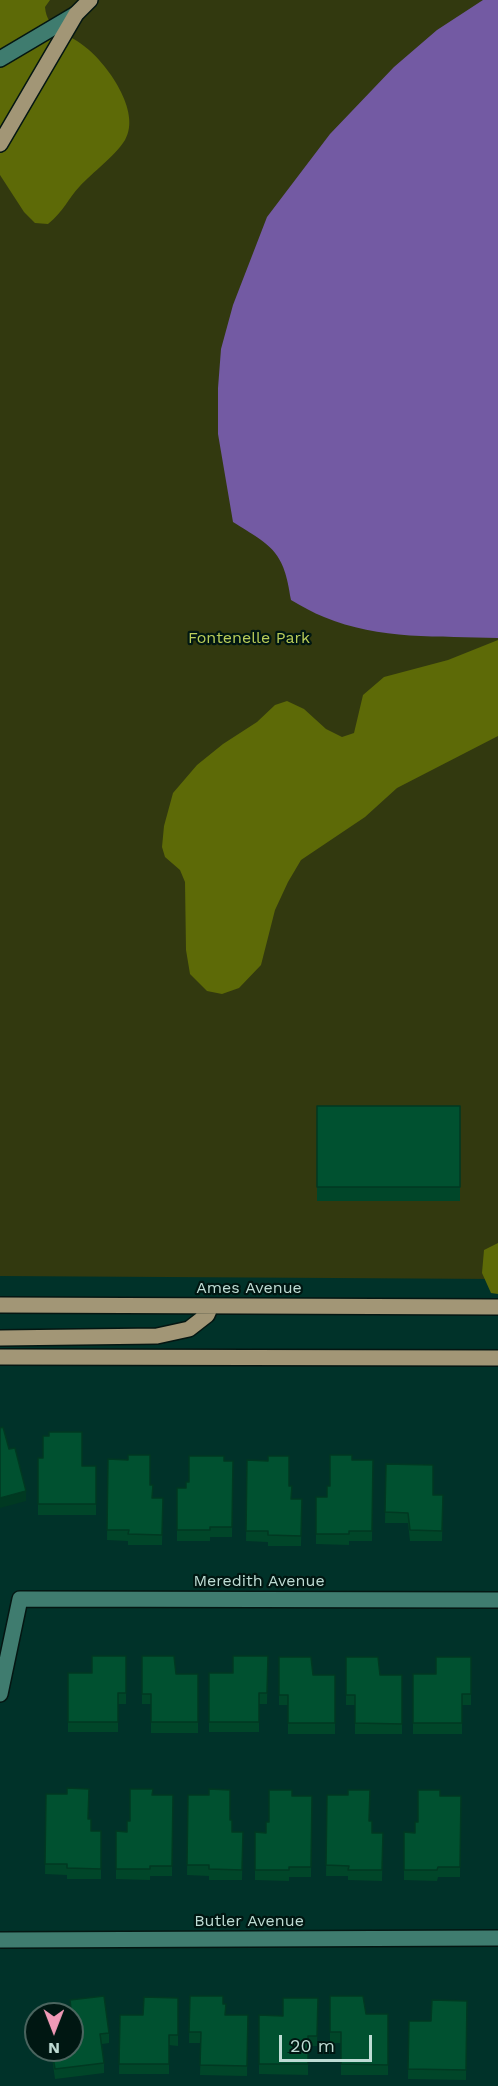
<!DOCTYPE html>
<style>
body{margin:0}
#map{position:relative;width:498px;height:2086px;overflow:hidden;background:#003229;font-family:"Work Sans",sans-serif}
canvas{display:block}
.north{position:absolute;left:24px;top:2002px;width:60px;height:60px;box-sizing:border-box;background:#001712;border:2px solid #4c6660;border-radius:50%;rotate:180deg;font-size:16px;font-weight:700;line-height:24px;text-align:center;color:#bedcd4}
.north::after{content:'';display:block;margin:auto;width:21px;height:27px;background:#f09ab7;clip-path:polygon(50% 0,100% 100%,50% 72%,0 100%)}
.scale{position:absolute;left:279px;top:2035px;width:93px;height:27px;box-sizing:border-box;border:3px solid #bedcd4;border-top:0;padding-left:8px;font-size:18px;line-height:21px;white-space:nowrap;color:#bedcd4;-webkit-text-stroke:4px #001712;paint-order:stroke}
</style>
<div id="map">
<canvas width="498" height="2086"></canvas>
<div class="north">N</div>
<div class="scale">20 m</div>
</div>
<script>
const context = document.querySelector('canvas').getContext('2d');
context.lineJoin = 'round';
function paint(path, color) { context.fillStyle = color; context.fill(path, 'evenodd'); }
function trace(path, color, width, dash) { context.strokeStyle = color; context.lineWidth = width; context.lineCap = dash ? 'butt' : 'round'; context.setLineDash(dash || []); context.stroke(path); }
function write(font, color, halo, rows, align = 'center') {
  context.font = font + ' "Work Sans",sans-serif'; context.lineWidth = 4.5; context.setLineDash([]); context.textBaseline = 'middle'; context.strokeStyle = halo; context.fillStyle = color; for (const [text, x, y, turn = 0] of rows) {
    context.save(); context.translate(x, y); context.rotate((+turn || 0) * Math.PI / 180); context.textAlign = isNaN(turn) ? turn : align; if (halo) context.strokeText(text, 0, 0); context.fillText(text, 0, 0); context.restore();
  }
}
const green = new Path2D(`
 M0,0H498V1279L0,1276Z`);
const forest = new Path2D(`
 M0,0H50L45,7C47,31 67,32 84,46C107,63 142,112 125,140C116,155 92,173 80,186C67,200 64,211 48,224L35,223L24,212L0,175Z
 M498,640V736L397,788L365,817L301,860L288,882L275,910L261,965L239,988L222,994L207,991L190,974L186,950L185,882L180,870L165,857L162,847L164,826L173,793L197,765L223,744L257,722L275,705L287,701L304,709L326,729L342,737L354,733L363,695L384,677L448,660Z
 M498,1243V1294L491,1293L482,1273L484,1250Z`);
const water = new Path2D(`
 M483,0H498V638C440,636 379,640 324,617C313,613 302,606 291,600C284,551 273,547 233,522L218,434V388L221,349L233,305L267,217L330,134L394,67L437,30Z`);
const minor = new Path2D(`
 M0,59L76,14
 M0,1694L20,1599L498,1600
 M0,1940L498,1938`);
const major = new Path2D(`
 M0,144L76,14L90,0
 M0,1305L498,1307
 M0,1338L157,1336L189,1329L207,1315L211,1306
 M0,1357L498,1358`);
const wall = new Path2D(`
 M317,1106H460V1201H317Z
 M38,1458L82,1466H96V1515H38Z
 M108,1459L150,1485L153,1498H163L162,1545H128V1541L107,1540Z
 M247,1460L289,1486L291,1499H302L301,1546H268V1542L246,1541Z
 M352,1460H373L372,1541H349V1545L316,1544V1497H327L330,1486Z
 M224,1461H233L232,1537H210V1541H177V1488H186L189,1482Z
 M386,1464L433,1495H443L442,1541H410L408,1523H385Z
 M126,1656V1704H118V1732H68V1673H92Z
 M142,1656L176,1674H198V1733H151V1704H142Z
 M268,1656L267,1704H259V1732H209V1673H233Z
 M279,1657L313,1675H335V1734H288V1705H279Z
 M346,1657L380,1675H402V1734H355V1705H346Z
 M471,1657V1705H462V1734H413V1674H436Z
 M46,1794L88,1819L91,1831H101V1879H67V1875L45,1874Z
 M173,1795L172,1876H150V1880L116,1879V1831L127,1832L130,1821Z
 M188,1795L230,1820L232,1832H243L242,1880H209V1876L187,1875Z
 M327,1795L370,1821L372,1833H383L382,1881L348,1880V1876H326Z
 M292,1796H312L311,1877H289V1881L255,1880V1832L266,1833L269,1822Z
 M440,1796H461L460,1877H438L437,1881L404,1880V1832L415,1833L418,1822Z
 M190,1996L223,2004L226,2015H248L247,2076L200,2075L201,2043H189Z
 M330,1996L366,2014H388V2075H341V2043H330Z
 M178,1998V2046L169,2045V2074H119L120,2015H143Z
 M318,1998L317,2046H308V2075L259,2074V2015L283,2016Z
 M70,2000L109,2033V2043L102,2044L104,2063V2073L55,2079L51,2050H72V2014H71Z
 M467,2001L466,2080L408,2079L409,2021H431Z`);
const shadedWall = new Path2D(`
 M26,1491V1501L0,1508V1498Z`);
const building = new Path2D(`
 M317,1106H460V1187H317Z
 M3,1427L9,1449L15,1448L26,1491L0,1498V1428Z
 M49,1432H82V1466H96V1504H38V1458H43V1436H49Z
 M128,1455H150V1485H153L152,1498H163L162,1535L128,1534L129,1530H107L108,1459L128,1460Z
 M330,1455H352V1460H373L372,1531H349V1534H316V1497H327V1486H330Z
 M189,1456H224V1461H233L232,1527H210V1530H177V1488H186V1482H189Z
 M268,1456H289V1486H292L291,1499H302L301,1536L268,1535V1531H246L247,1460L268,1461Z
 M386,1464L433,1465V1495H443L442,1531L410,1530L408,1513L385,1512Z
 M92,1656H126V1693H118V1722H68V1673H92Z
 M142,1656H174L176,1674H198V1722H151V1694H142Z
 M233,1656H268L267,1693H259V1722H209V1673H233Z
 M279,1657H311L313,1675H335V1723H288V1695H279Z
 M346,1657H378L380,1675H402V1724L355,1723V1695H346Z
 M436,1657H471V1694H462V1723H413V1674H436Z
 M67,1788L89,1789L88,1819H91V1831H101V1869L67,1868V1864H45L46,1794H67Z
 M130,1789H153L152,1795H173L172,1866H150V1869H116V1831L127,1832V1821H130Z
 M209,1789L230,1790V1820H232V1832H243L242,1870L209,1869V1865H187L188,1795H209Z
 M269,1790H292V1796H312L311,1867H289V1870H255V1832L266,1833V1822H269Z
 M348,1790H370L369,1821H372V1833H383L382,1870H348L349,1866L326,1865L327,1795H348Z
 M418,1790H440V1796H461L460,1867H438L437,1870H404V1832L415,1833V1822H418Z
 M104,1996L109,2033L100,2034L104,2063L55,2069L52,2050H72V2018L70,2000Z
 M190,1996H223V2004H226L225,2015H248L247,2066L200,2065L201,2032H189Z
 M330,1996H363L366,2014H388V2065L341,2064V2032H330Z
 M144,1997L178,1998V2035H169V2064H119L120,2015H143Z
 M283,1998H318L317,2036H308V2064H259V2015L283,2016Z
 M432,2000L467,2001L466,2070L408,2069L409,2021H431Z`);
const parkNames = [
 ["Fontenelle Park",249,638]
];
const streetNames = [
 ["Ames Avenue",249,1288],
 ["Meredith Avenue",259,1581],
 ["Butler Avenue",249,1921]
];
paint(green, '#32390f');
paint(forest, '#5d6a07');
paint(water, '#735aa3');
trace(minor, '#041612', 18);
trace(major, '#041612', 18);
trace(minor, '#3f7c6f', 15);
trace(major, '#a29676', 15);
paint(wall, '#004629');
paint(shadedWall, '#003922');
paint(building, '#005130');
trace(building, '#003922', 1.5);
write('16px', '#bace5a', '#001712', parkNames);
write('16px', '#bedcd4', '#001712', streetNames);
</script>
